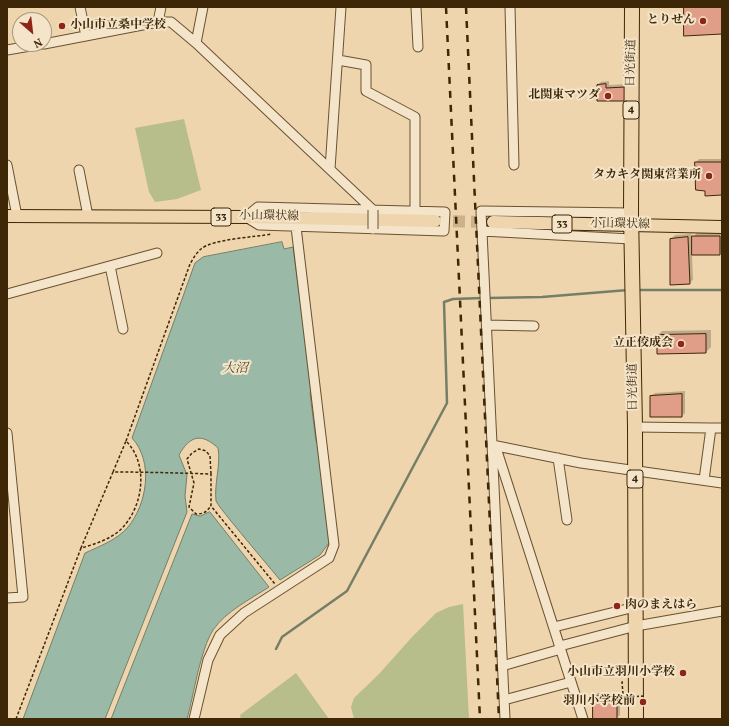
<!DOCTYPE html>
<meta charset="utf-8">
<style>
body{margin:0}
#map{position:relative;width:729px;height:726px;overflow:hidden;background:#eed5ad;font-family:Vollkorn,serif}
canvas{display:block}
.frame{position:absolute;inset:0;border:8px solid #3e2707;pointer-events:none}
.north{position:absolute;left:12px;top:12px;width:40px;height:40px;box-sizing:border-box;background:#f4e4ca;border:1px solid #ab987c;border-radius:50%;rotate:152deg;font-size:11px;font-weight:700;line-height:16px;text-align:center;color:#3e2707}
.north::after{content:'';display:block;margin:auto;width:14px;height:18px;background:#8f2418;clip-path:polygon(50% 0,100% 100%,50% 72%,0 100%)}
</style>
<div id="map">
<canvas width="729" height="726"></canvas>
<div class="frame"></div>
<div class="north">N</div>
</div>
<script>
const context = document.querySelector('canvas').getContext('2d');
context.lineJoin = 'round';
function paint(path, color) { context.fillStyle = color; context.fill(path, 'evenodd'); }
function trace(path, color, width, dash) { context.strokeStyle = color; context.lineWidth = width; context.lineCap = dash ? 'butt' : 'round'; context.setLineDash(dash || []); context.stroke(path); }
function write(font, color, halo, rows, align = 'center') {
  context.font = font + ' Vollkorn,"Noto Serif JP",serif'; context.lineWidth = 4; context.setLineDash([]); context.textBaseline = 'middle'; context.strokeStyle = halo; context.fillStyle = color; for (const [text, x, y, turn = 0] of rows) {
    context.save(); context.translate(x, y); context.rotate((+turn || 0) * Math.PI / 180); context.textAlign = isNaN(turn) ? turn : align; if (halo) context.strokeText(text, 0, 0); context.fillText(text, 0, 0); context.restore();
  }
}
const green = new Path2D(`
 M184,119L201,190L177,199L155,202L149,192L135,128Z
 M463,604L469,719H354L351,707L354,698L379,674L412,637L436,613L449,607Z
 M296,673L329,719H241L240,715Z`);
const water = new Path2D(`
 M282,242L284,249L293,247L312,389L310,393L316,441L320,447L331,530L329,543L320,555L280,580C272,570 218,507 216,501C214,483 221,465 218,448C202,433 190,435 179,455L187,475L185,496L187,512L105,719H23L85,553C100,546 117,540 128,527C147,504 154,462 132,438L195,263L203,257Z
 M210,512L269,587C251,599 226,611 213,630C200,651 194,694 187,719H111L192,514L200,516Z`);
const shadow = new Path2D(`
 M609,81V85L628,84V96L598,85L601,82Z
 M699,159H722V194L697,189L696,162Z
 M697,233H722V252L720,254H692L693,280L689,283L671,239L675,235L691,234L692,238Z
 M711,330V347L706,352L658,335L662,331Z
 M685,391V413L682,416H651V396L655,393Z
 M598,693H620V715L616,718L594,696Z`);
const stream = new Path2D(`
 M637,290H722
 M488,298L542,297L628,290
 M276,649L282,637L347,591L447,403L444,302L453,299L483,298`);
const building = new Path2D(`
 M684,7H722V34L684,36Z
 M606,84V88L625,87V101H597V85Z
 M695,162H722V195L705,196V191L696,190Z
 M692,236H720V255H692Z
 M688,237L690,284L670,285V239Z
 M706,334V353L657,354V335Z
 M682,394V417H650V396Z
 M593,696H617V719H593Z`);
const majorTunnel = new Path2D(`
 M435,221L492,222`);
const path = new Path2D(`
 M126,441L190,264C193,259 196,253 201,249C212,239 256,237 272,234
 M113,472L126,441C148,463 144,503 124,526C114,538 96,544 81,548L113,472C146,472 178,473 211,474V506L275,584
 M211,474L210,456L206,451L199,449L192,453L187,459L194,483L189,507L196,514C204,514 206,512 211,506
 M623,694L622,682H624
 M16,719L81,548`);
const minor = new Path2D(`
 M80,7L86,36
 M416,7L418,47
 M510,7L514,165
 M158,22L161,7
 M196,43L203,7
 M44,44L158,22H171L196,43L373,210
 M7,50L42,44
 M338,60L366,65V91L415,117V211
 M7,165L17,216
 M330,169L341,7
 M79,170L88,216
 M258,207L445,212L444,231L259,225L246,217Z
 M482,231L631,239
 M110,266L123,329
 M7,294L157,253
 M487,325L534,326
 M635,427L711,428
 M7,433L23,597L7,598
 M492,445L581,463L722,483
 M493,446L497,451L583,719
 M558,458L567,520
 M704,480L711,428H722
 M554,627L635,607
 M560,646L636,626L722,611
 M502,666L561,649
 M504,700L571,682
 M194,719L208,660L220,635L244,613L329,558L334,545L296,227
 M505,719L481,211L631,213`);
const major = new Path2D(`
 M7,216L246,217L435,221
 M493,222L722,227`);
const highway = new Path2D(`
 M632,7L631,213L635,427L636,719`);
const rail = new Path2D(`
 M446,7L480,719
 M466,7L499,719`);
const pathBridge = new Path2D(`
 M626,697L644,696`);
const minorBridge = new Path2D(`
 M373,229V210`);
const markers = [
 [703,21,4,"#8f2418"],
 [62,26,4,"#8f2418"],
 [608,96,4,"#8f2418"],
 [709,176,4,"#8f2418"],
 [681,344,4,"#8f2418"],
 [617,606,4,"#8f2418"],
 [683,673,4,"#8f2418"],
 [643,702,4,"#8f2418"]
];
const shields = [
 [631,110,16],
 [221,217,20],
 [562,224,20],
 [635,479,16]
];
const shieldNames = [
 ["4",631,110],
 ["33",221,217],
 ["33",562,224],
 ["4",635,479]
];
const poiNames = [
 ["とりせん",695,21],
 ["小山市立桑中学校",70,26,"left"],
 ["北関東マツダ",600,96],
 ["タカキタ関東営業所",701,176],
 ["立正佼成会",673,344],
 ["肉のまえはら",625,606,"left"],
 ["小山市立羽川小学校",675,673],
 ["羽川小学校前",635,702]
];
const streetNames = [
 ["日光街道",632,63,-89],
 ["小山環状線",269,217,1],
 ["小山環状線",620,225,1],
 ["日光街道",634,387,-91]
];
const waterNames = [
 ["大沼",235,370]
];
paint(green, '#b7bd8b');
paint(water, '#9ab9a7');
trace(water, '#757f67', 1);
paint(shadow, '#0003');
trace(stream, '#757f67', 2.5);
paint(building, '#e09d87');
trace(building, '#3e2707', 1);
trace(majorTunnel, '#cbb28c', 12, [12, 6]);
trace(minor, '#6a5230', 11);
trace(major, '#3e2707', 14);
trace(highway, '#3e2707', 16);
trace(path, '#3e2707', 1.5, [3, 2]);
trace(minor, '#f4e4ca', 9);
trace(major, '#eed5ad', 12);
trace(highway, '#eed5ad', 14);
trace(rail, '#3e2707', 2.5, [7, 7]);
trace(minorBridge, '#6a5230', 11, []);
trace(pathBridge, '#3e2707', 1.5, [3, 2]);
trace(minorBridge, '#f4e4ca', 9);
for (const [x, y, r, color] of markers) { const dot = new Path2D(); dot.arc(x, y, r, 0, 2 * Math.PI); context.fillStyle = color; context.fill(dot); trace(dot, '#f4e4ca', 1.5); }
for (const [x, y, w] of shields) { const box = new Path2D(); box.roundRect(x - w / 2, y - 9, w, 18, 3); context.fillStyle = '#f4e4ca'; context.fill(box); trace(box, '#3e2707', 1); }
write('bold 11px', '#3e2707', null, shieldNames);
write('bold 12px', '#3e2707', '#f4e4ca', poiNames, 'right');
write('12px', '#3e2707', '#f4e4ca', streetNames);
write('italic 13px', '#554c2f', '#f4e4ca', waterNames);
</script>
